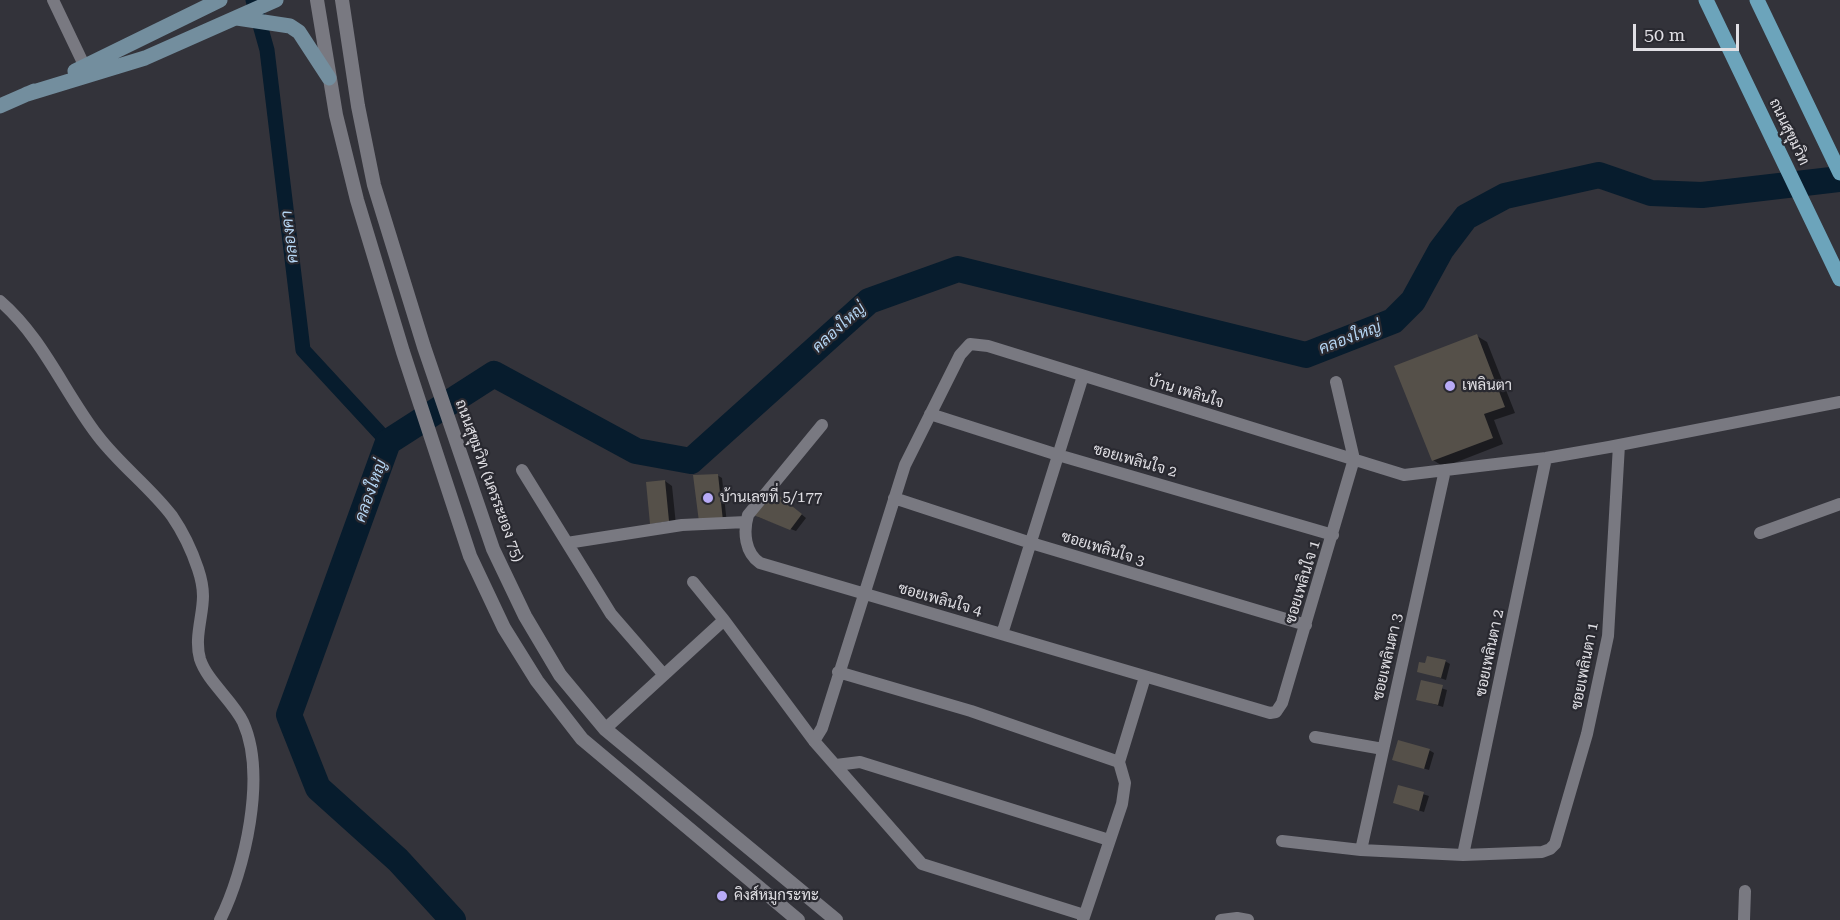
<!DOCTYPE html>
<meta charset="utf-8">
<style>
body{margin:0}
#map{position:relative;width:1840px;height:920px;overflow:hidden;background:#33333a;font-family:"Roboto Serif",serif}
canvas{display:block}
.scale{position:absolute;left:1633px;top:24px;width:106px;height:27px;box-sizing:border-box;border:3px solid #e0dfe4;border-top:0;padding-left:8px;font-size:18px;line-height:21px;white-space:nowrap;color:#e0dfe4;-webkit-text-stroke:4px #292930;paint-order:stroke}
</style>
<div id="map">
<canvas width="1840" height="920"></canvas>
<div class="scale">50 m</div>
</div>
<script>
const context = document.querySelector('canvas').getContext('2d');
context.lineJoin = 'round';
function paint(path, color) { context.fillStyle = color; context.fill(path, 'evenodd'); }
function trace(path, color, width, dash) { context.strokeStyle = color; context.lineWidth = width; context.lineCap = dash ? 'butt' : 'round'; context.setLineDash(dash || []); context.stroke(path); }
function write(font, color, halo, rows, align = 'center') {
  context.font = font + ' "Roboto Serif",Sarabun,serif'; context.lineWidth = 4.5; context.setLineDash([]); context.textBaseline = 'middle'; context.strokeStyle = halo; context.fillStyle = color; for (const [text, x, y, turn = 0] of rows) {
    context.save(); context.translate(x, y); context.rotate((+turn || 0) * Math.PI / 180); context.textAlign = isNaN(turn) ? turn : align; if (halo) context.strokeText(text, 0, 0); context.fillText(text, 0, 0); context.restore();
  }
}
const shadow = new Path2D(`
 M1477,336L1487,342L1515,413L1494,420L1503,444L1444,467L1433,460Z
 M717,475L722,478L727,524H705Z
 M665,481L672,486L676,525L659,528Z
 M778,495L806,518L796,531L758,517Z
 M1445,661L1450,664L1446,680L1419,671Z
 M1422,682L1447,690L1443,707L1417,699Z
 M1429,750L1434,753L1429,770L1394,759Z
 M1399,787L1429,796L1424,812L1394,803Z`);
const canal = new Path2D(`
 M253,0L267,50L303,350L388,442`);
const river = new Path2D(`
 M453,920L398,860L318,788L289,715L388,442L494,374L636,451L691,461L869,301L958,269L1306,355L1393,321L1413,301L1441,250L1466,217L1505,196L1599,175L1651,193L1702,195L1840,179`);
const building = new Path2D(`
 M1477,334L1505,407L1484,414L1493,438L1432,461L1394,366Z
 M718,474L723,521L699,522L693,475Z
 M665,480L669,521L650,524L646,482Z
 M773,491L802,514L790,530L751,514Z
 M1427,656L1446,660L1441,678L1417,672L1419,662L1425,663Z
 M1421,680L1443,685L1438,705L1416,700Z
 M1398,740L1430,749L1424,769L1392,760Z
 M1398,785L1424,792L1419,811L1393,803Z`);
const minor = new Path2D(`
 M53,0L85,67
 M0,301C43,338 64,392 98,436C120,465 150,487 172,516C183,532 192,551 198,569C201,578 203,586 203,596C203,616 194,638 200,659C207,681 233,701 243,722C267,775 245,870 220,920
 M930,414L1058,455L1333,535
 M822,425L748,515C743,532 745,553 760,563L1270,713L1276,712L1282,703L1354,459L1336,382
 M522,470L611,614L664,675
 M894,498L1031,543L1306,625
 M1760,533L1840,504
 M567,543L682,525L746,522
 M693,582L724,620L814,741L922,864L1084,915
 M1002,634L1083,376
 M838,672L971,711L1119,762
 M605,729L724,620
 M1315,737L1383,749
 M814,741L822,728L905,465L960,355L970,344L988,346L1404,475L1546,458L1609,447L1840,402
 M836,765L860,762L1109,840
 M1282,841L1361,850L1463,855L1542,852L1550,849L1555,844L1587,734L1608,636L1619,445
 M1361,850L1445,470
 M1463,855L1546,458
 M1083,920L1122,804L1125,783L1119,762L1145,677
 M1221,920L1237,918L1248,920
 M1744,920L1745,891`);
const tertiary = new Path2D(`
 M317,0L336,115L357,200L403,352L470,556L504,628L537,681L582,739L798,920
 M342,0L358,106L374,185L424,347L493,549L525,616L560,675L605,729L836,920`);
const secondary = new Path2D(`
 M237,18L290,26L299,32L329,78
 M75,71L220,0
 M27,94L145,58L276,0
 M0,106L34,91`);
const primary = new Path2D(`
 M1706,0L1840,279
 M1757,0L1840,173`);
const markers = [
 [1450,386,6,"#b8abf7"],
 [708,498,6,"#b8abf7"],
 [722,896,6,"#b8abf7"]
];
const streetNames = [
 ["ถนนสุขุมวิท",1789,132,64],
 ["บ้าน เพลินใจ",1186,392,17],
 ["ซอยเพลินใจ 2",1135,461,16],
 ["ถนนสุขุมวิท (นครระยอง 75)",489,481,70],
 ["ซอยเพลินใจ 3",1103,549,17],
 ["ซอยเพลินใจ 1",1303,582,-73],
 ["ซอยเพลินใจ 4",940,600,16],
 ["ซอยเพลินตา 2",1490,653,-78],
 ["ซอยเพลินตา 3",1388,657,-77],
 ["ซอยเพลินตา 1",1585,666,-79]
];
const poiNames = [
 ["เพลินตา",1462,386],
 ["บ้านเลขที่ 5/177",720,498],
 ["คิงส์หมูกระทะ",734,896]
];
const waterNames = [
 ["คลองคา",290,237,-97],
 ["คลองใหญ่",839,328,-42],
 ["คลองใหญ่",1350,338,-21],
 ["คลองใหญ่",371,491,-70]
];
paint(shadow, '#0007');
trace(canal, '#071c2d', 15);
trace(river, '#071c2d', 26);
paint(building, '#555049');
trace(minor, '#797981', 12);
trace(tertiary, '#797981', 14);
trace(secondary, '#738e9e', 15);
trace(primary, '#6ca4bb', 15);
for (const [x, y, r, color] of markers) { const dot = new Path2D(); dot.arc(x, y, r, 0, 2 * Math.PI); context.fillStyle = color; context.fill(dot); trace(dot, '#292930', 2); }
write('15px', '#e0dfe4', '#292930', streetNames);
write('15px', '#e0dfe4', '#292930', poiNames, 'left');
write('italic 16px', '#b4d5f3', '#292930', waterNames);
</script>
